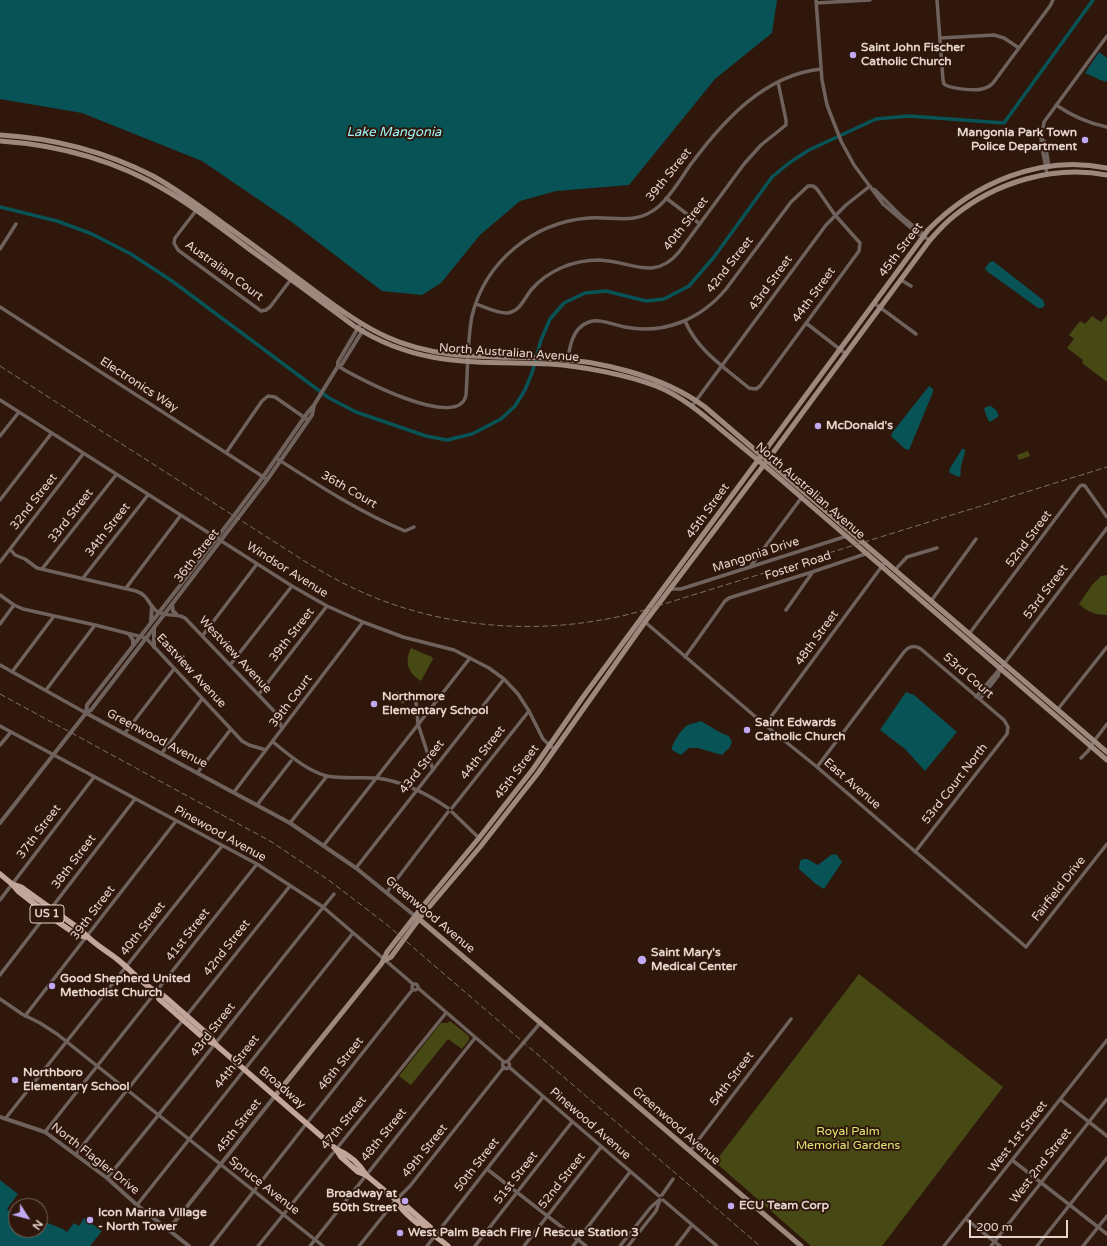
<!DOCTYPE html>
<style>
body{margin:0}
#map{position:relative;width:1107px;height:1246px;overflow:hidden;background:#2f170c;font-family:"Varela Round",sans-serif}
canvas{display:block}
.north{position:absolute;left:8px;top:1198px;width:40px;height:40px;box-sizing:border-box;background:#2f170c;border:1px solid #786359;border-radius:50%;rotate:126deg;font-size:11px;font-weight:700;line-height:16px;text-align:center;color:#e6d5cd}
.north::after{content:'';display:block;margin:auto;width:14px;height:18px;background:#c0a8f3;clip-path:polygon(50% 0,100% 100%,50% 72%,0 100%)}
.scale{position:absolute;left:969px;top:1220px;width:99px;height:18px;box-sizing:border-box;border:2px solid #e6d5cd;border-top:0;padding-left:5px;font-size:12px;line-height:14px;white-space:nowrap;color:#e6d5cd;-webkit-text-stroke:3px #2f170c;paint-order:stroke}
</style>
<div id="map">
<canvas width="1107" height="1246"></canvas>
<div class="north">N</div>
<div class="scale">200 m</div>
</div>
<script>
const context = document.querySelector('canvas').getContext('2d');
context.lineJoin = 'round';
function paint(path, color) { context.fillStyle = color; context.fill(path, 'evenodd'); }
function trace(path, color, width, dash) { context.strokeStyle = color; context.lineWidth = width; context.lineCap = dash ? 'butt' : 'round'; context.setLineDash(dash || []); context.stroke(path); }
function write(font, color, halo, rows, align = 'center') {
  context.font = font + ' "Varela Round",sans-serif'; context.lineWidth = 4; context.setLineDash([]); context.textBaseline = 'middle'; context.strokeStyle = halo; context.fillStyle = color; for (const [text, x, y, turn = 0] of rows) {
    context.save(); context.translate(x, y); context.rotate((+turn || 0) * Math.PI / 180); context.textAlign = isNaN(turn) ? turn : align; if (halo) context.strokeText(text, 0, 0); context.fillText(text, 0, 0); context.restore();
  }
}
const green = new Path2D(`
 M1107,315V382L1082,363L1083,360L1067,348L1074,339L1069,335L1080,321L1085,324L1092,316L1101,322Z
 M1028,451L1030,456L1019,460L1017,455Z
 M1107,575V615C1096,615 1087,612 1079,604L1092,585L1101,576Z
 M411,648L432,657L433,659L421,681C408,673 404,662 411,648Z
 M398,691L408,698L403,704L394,697Z
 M859,974L1003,1087L882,1246H811L715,1162Z
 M450,1021L469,1036V1040L462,1049L448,1039L411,1085L399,1076L441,1023H447Z`);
const water = new Path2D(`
 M0,0H777L772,33L715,79L629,185L556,191L520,201L480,235L441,283L422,295L382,291L293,223L202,161L82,113L0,99Z
 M1099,52L1107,58V82L1100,80L1085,73Z
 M993,261L1043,300L1045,305L1042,308H1038L988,272L985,269C987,265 989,262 993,261Z
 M929,386L933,389V392L909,450L905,449L891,436L892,433Z
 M991,406L996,410L999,416L990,422L988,420L984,409L986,407Z
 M962,449H965C965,458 959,465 961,474L959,477L950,473L949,470Z
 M906,692L914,695L957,732L925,771L905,749L880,730Z
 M701,721L721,733L729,736L732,742L730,747L722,755L698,748H689L681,755L672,750C671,745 682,728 688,725C692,723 697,723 701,721Z
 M836,854L842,862L824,889L816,884L799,869L800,861L803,859H807L818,865L831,855Z
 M0,1180L18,1194L7,1209L16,1216V1230H40V1220L63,1229L67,1232L74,1223L79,1226L84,1218L102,1231L90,1246H0Z`);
const canal = new Path2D(`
 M0,207L57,221L92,234L131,254L172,281L329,398L356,412L426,436L447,440L472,434L501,419L515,406L525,390L532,373L541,340L550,319L564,303L585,293L606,291L646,301L664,299L689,286L714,257L772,177L789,163L809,150L876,119L909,116L1004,123L1093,0`);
const minor = new Path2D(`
 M816,0L822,80L827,105L841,141L854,165L883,204L918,234L930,240
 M937,0L943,80L944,84C950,89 975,91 982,89C987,88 990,86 993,83L1050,6L1053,0
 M816,3L870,0
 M940,38L994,35L1004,38L1019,48
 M1056,105C1072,116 1087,123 1107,127
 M1041,138L1045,142L1049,167
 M1047,174L1041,142L1044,122L1107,36
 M872,189L875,190L901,216L921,232L923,236
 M666,198L700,224
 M198,208L175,238L174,243L178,250L261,311L266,310L270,307L292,278
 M0,249L16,224
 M901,280L911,286
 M874,303L916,334
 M476,304C485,307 498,314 508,313C520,311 524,299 531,290C548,270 574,260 599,260C631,261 654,282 679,252L744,164L761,145L786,125V120L778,82
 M0,307L265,478
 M806,323L846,354
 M338,366C355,377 459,432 466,395C468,369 467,342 472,316C485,262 533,222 589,218C614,216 635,226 658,207C671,196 681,178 691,164C723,121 764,75 821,69
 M567,366C569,350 571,328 589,322C600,318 613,325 625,327C664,335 701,319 726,289L791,202L808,186H813L817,189L835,215L860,243L859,251L760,386L756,389L749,388C724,367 698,351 685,321
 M0,400L292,586L327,606L363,622L403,637L454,650L489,668L504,679L518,694L529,711L543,739L555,750
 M692,406L826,225L846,205L870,186
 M0,436L19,412
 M226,453L262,401L268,396L275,397L308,420
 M276,458C318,485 359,512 405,531L414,527
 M0,500L51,434
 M10,549L15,555L25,559L37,568L136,591C150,596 148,606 158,612C166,617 177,613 185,618L273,710L278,716L282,729
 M0,562L83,454
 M750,567L802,497
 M42,569L116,475
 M895,570L907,557L937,548
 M83,578L148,495
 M126,588L181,515
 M671,589H681L847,536
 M0,595L14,605L23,609L95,625L146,638L242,741L249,745L266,750
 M931,601L976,539
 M786,610L812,573
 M645,622L765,725L817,767L1026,947L1107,844
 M0,624L14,605
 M969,634L1080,486L1082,485L1085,486L1107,517
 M203,635L257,564
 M685,657L725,601L729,598L812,572L868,553
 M0,665L86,713
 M230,665L292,586
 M12,672L54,616
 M46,690L95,625
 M259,694L327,606
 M976,697L1004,664L1107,528
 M980,699L998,676L1000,669
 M416,702L418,724L433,770
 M1058,709L1107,647
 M765,725L885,562
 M0,726L257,864L323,907L413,984
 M125,733L174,669
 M273,742C288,754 307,771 327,776C340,779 361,777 376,778C403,781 426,793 448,808
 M0,745L11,732
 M162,753L202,699
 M1081,758L1088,751L1094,741L1107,724
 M817,767L904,652C909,646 915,645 921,649L1004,720L1008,727L1007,734L915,852
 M198,772L231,729
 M234,792L363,622
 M257,805L291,761
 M452,808L529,711
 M452,812L479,838
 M290,823L327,776
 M324,845L470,658
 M356,868L504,679
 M387,892L448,812
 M0,900L94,777
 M0,975L135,799
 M412 987a3 3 0 1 1 6 0a3 3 0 1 1-6 0Z
 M418,988L504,1062
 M0,999L22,1014L40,1023L57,1034L323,1246
 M25,1016L176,821
 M508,1061L541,1022
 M502.5 1065a3.5 3.5 0 1 1 7 0a3.5 3.5 0 1 1-7 0Z
 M509,1067L659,1196
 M1060,1099L1107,1136
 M5,1119L222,846
 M45,1132L257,864
 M690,1151L791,1019
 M76,1154L290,886
 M1012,1160L1107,1234
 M487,1169L586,1246
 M107,1178C185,1085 257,988 334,894
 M662,1195L673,1179
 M663,1200L717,1246
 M137,1205L353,933
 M966,1219L1000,1246
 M211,1246L303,1128L413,989
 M258,1246L446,1013
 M310,1246L475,1038
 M359,1246L396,1200L410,1186L504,1067
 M427,1246L543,1097
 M475,1246L572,1122
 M524,1246L601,1147
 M573,1246L630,1172
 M620,1246L651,1207L659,1200
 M628,1246L656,1211L660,1200
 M676,1246L692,1225
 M944,1246L1107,1040
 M991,1246L1107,1099
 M1037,1246L1107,1158
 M1083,1246L1107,1216`);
const tertiary = new Path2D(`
 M338,366L342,364L363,330
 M172,604L173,611L176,614
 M151,622L152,606
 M154,628V647
 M129,634L133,640V644
 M86,713L87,705L217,538L263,477L308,412L314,405L338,366V362L361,323
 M86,713L290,823L356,868L415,916
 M0,823L86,713L91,710L267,480L312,415L314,405
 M0,1117L45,1132L107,1178L137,1205L189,1246
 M169,1229L275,1096`);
const secondary = new Path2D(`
 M0,135C53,138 106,152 153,176C178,190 201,207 224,224C248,241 272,259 296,277C325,298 354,322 387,337C437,360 490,356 544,358C597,360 662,375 705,407L1107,752
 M0,141C59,145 117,161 167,191C196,208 222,229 249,249C284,274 319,300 354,326C419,368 477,361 550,364C582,366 627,375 656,386C684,397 707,418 730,437C757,459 783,481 809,504C908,589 1008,675 1107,760
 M418,918L801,1246
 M385,960L391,957L419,919L480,847L538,773L645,622L775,450L930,240C937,232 945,223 954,216C996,182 1053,165 1107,175
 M275,1096L382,963L387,952L422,907L479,838L533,769L583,697L928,230C974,183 1041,154 1107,168`);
const primary = new Path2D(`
 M0,874L12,884L21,887L81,930C91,942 105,950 117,959C132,971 146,988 164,996L211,1037L215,1044L336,1149C348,1154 359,1163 366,1175
 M12,884L18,891L55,920L77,935L87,937
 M156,992L159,999L207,1041L215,1044
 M336,1149L341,1157L358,1172L366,1175L396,1200L404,1204L430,1227L435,1235
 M396,1201C409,1221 430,1231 448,1246`);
const rail = new Path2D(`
 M0,366L309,564C323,572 336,580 349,586C426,624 517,635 601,620C628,616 654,607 680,599L1107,467
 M0,694L270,841L330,881L386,924L760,1246`);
const markers = [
 [853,55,4,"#c0a8f3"],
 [1085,140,4,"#c0a8f3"],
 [818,426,4,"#c0a8f3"],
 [374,704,4,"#c0a8f3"],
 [747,730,4,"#c0a8f3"],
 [642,960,5,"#c0a8f3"],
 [52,986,4,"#c0a8f3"],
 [15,1080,4,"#c0a8f3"],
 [405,1201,4,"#c0a8f3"],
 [731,1206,4,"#c0a8f3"],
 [90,1220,4,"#c0a8f3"],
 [400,1233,4,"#c0a8f3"]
];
const shields = [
 [47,914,34]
];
const shieldNames = [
 ["US 1",47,914]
];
const poiNames = [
 ["Saint John Fischer",861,48],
 ["Catholic Church",861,62],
 ["Mangonia Park Town",1077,133,"right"],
 ["Police Department",1077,147,"right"],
 ["McDonald's",826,426],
 ["Northmore",382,697],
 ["Elementary School",382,711],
 ["Saint Edwards",755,723],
 ["Catholic Church",755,737],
 ["Saint Mary's",651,953],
 ["Medical Center",651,967],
 ["Good Shepherd United",60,979],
 ["Methodist Church",60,993],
 ["Northboro",23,1073],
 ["Elementary School",23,1087],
 ["Broadway at",397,1194,"right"],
 ["50th Street",397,1208,"right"],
 ["ECU Team Corp",739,1206],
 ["Icon Marina Village",98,1213],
 ["- North Tower",98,1227],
 ["West Palm Beach Fire / Rescue Station 3",408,1233]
];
const streetNames = [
 ["39th Street",669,175,-51],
 ["40th Street",686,224,-52],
 ["45th Street",901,250,-53],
 ["42nd Street",730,265,-52],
 ["Australian Court",224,271,36],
 ["43rd Street",771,283,-54],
 ["44th Street",814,295,-54],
 ["North Australian Avenue",509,353,4],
 ["Electronics Way",139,385,33],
 ["36th Court",349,490,30],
 ["North Australian Avenue",810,491,41],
 ["32nd Street",34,502,-52],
 ["45th Street",708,511,-54],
 ["33rd Street",71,516,-52],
 ["34th Street",108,530,-52],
 ["52nd Street",1029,539,-53],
 ["Mangonia Drive",756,555,-18],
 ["36th Street",197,556,-52],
 ["Foster Road",798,566,-18],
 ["Windsor Avenue",287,570,32],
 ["53rd Street",1046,592,-53],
 ["39th Street",292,635,-52],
 ["48th Street",817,638,-54],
 ["Westview Avenue",235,655,47],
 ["Eastview Avenue",191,671,47],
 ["53rd Court",968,676,41],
 ["39th Court",291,701,-53],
 ["Greenwood Avenue",157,739,28],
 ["44th Street",483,753,-52],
 ["43rd Street",422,767,-52],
 ["45th Street",517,772,-53],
 ["East Avenue",852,784,41],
 ["53rd Court North",955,784,-52],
 ["37th Street",39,832,-53],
 ["Pinewood Avenue",220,834,29],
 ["38th Street",74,862,-53],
 ["Fairfield Drive",1059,889,-52],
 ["39th Street",93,913,-53],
 ["Greenwood Avenue",430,915,40],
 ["40th Street",143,929,-52],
 ["41st Street",188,935,-52],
 ["42nd Street",227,948,-52],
 ["43rd Street",213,1030,-52],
 ["44th Street",237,1062,-52],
 ["46th Street",341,1064,-51],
 ["54th Street",732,1079,-53],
 ["Broadway",282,1088,41],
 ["47th Street",344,1123,-51],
 ["Pinewood Avenue",590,1124,41],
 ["45th Street",239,1126,-52],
 ["Greenwood Avenue",676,1126,41],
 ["48th Street",384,1135,-51],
 ["West 1st Street",1018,1137,-52],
 ["49th Street",425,1151,-51],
 ["North Flagler Drive",95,1159,38],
 ["50th Street",477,1165,-52],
 ["West 2nd Street",1041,1166,-52],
 ["51st Street",516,1178,-52],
 ["52nd Street",562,1181,-52],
 ["Spruce Avenue",264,1186,38]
];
const parkNames = [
 ["Royal Palm",848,1132],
 ["Memorial Gardens",848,1146]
];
const waterNames = [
 ["Lake Mangonia",394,133]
];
paint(green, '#464914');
paint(water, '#075356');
trace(canal, '#075356', 3.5);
trace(minor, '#6f625c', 3.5);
trace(tertiary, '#6f625c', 4);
trace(secondary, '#9d887e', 5);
trace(primary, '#c1a699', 5.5);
trace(rail, '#836e65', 1, [6, 3]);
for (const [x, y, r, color] of markers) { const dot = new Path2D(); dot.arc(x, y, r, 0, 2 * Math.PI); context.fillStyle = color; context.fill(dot); trace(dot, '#2f170c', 1.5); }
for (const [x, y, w] of shields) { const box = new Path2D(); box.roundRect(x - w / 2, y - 9, w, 18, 3); context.fillStyle = '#2f170c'; context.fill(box); trace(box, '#e6d5cd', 1); }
write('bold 11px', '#e6d5cd', null, shieldNames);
write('bold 12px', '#e6d5cd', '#2f170c', poiNames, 'left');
write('12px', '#e6d5cd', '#2f170c', streetNames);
write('12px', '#dee672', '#2f170c', parkNames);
write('italic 13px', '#9ef6fa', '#2f170c', waterNames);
</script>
